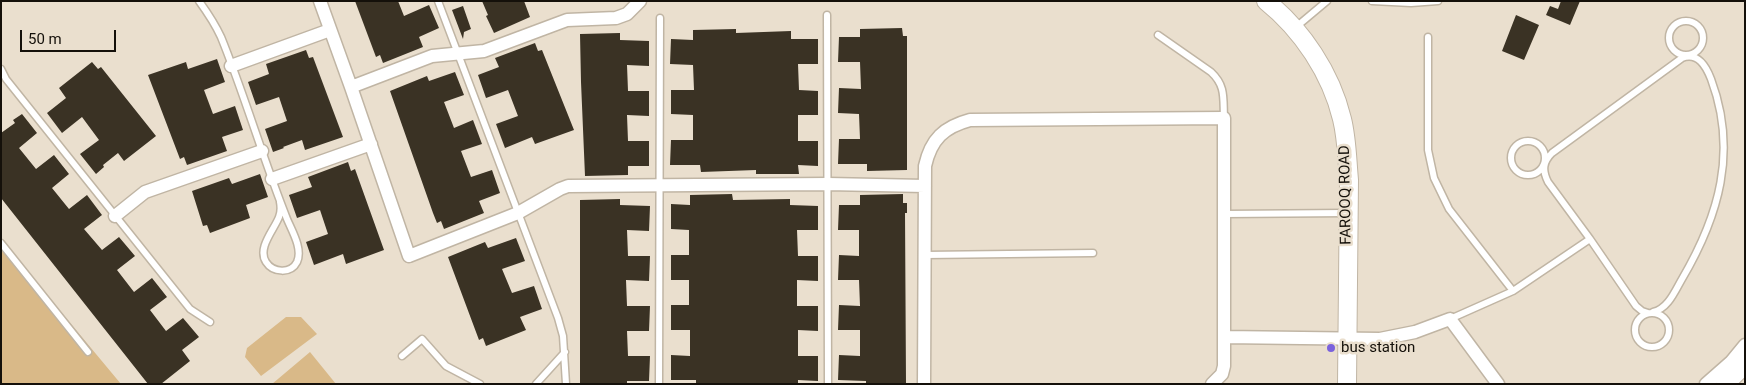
<!DOCTYPE html>
<style>
body{margin:0}
#map{position:relative;width:1746px;height:385px;overflow:hidden;background:#eadfce;font-family:Roboto,sans-serif}
canvas{display:block}
.frame{position:absolute;inset:0;border:2px solid #14100a;pointer-events:none}
.scale{position:absolute;left:20px;top:30px;width:96px;height:22px;box-sizing:border-box;border:2px solid #14100a;border-top:0;padding-left:6px;font-size:15px;line-height:18px;white-space:nowrap;color:#14100a;-webkit-text-stroke:4px #eadfce;paint-order:stroke}
</style>
<div id="map">
<canvas width="1746" height="385"></canvas>
<div class="frame"></div>
<div class="scale">50 m</div>
</div>
<script>
const context = document.querySelector('canvas').getContext('2d');
context.lineJoin = 'round';
function paint(path, color) { context.fillStyle = color; context.fill(path, 'evenodd'); }
function trace(path, color, width, dash) { context.strokeStyle = color; context.lineWidth = width; context.lineCap = dash ? 'butt' : 'round'; context.setLineDash(dash || []); context.stroke(path); }
function write(font, color, halo, rows, align = 'center') {
  context.font = font + ' Roboto,sans-serif'; context.lineWidth = 5; context.setLineDash([]); context.textBaseline = 'middle'; context.strokeStyle = halo; context.fillStyle = color; for (const [text, x, y, turn = 0] of rows) {
    context.save(); context.translate(x, y); context.rotate((+turn || 0) * Math.PI / 180); context.textAlign = isNaN(turn) ? turn : align; if (halo) context.strokeText(text, 0, 0); context.fillText(text, 0, 0); context.restore();
  }
}
const green = new Path2D(`
 M1,240L121,384H1Z
 M286,317H301L317,334L261,376L245,357L247,348Z
 M310,352L336,384H272Z`);
const building = new Path2D(`
 M355,1H398L404,16L429,5L439,28L419,37L423,47L383,63L380,55L376,57Z
 M482,1H524L530,17L494,33L486,16L488,15Z
 M1561,1H1580L1570,25L1546,15L1550,6L1558,9Z
 M463,6L471,29L464,32L463,39L452,10Z
 M1516,15L1539,25L1524,60L1502,51Z
 M902,28L903,36H907V170L867,171V164H838L839,139H860L859,114L838,113L839,88L861,89L860,62H838L839,37H860V29Z
 M736,29V33L791,31V39H818V64H798L799,90L818,91V115H798V141H818V166L798,165L799,174H756V170L701,172L700,165H670L671,140H693V115L671,114V90H694L693,65L670,64L671,39L693,40V30Z
 M620,33V40L649,41V66L627,65L628,91H649V116L627,115L628,141H649V166H628V175L585,176L581,82L580,34Z
 M535,43L538,51L542,50L574,130L535,144L532,137L505,148L496,124L518,116L508,90L486,98L478,75L499,67L495,58Z
 M306,50L309,58L313,57L343,137L305,150L302,140L283,147L284,148L273,152L265,129L287,121L279,97L256,105L248,82L269,74L266,64Z
 M217,59L225,82L204,90L213,114L235,106L243,130L222,137L227,151L187,165L184,157L180,159L148,75L186,62L188,69Z
 M92,62L98,69L101,67L156,136L124,161L118,153L103,165L104,167L96,174L80,154L99,140L82,117L62,133L47,113L66,98L59,88Z
 M455,72L464,95L444,102L454,128L473,120L482,144L461,151L471,177L492,170L500,193L479,201L484,213L444,229L441,221L437,223L433,213L390,91L427,76L429,81Z
 M22,114L37,133L19,148L36,169L54,155L69,174L52,188L69,209L87,195L102,215L84,229L102,250L119,237L135,256L117,270L134,292L152,278L167,297L150,310L166,331L183,318L199,337L182,350L190,361L161,384H148L1,198V133L15,123L13,120Z
 M348,162L351,171L355,169L384,250L346,264L343,254L314,265L306,242L328,234L320,210L297,218L289,195L312,187L308,177Z
 M260,174L268,197L246,205L250,218L210,233L207,225L203,226L192,191L229,178L232,184Z
 M732,194L733,200L790,199V205L818,206V230H797L798,256H818V281L797,280V306H818V331L798,330V356H818V381L798,380V384H696V380H671V355L690,356V330H671V305H689V280H671V255H689V230L671,229V204L690,205V195Z
 M903,194V203H907V213H905L906,384H866V381L838,380L839,355L860,356V330H838L839,305L860,306L859,280H838L839,255L859,256V230H838L839,205H860V195Z
 M620,199V205L650,206L649,231L627,230L628,256H650L649,281L626,280L627,306H650L649,331H627L628,356H650L649,381H627V384H580V200Z
 M516,238L525,261L502,269L512,293L534,286L542,309L520,317L526,330L486,346L483,338L479,340L448,257L485,242L488,248Z`);
const lane = new Path2D(`
 M199,1C207,12 215,24 221,37C245,96 263,159 287,219C292,231 303,249 297,262C291,274 273,273 266,262C257,248 274,230 279,217C281,212 281,207 280,202
 M438,1L558,318L563,336L566,384
 M1372,1L1411,3L1438,1
 M827,15L828,384
 M1669 38a17 17 0 1 1 34 0a17 17 0 1 1-34 0Z
 M1296,27L1327,1
 M1158,35L1211,72C1226,86 1223,98 1224,118
 M1428,37V150L1434,178L1449,209L1513,291
 M1,69L6,79L190,309L210,322
 M1511 158a17 17 0 1 1 34 0a17 17 0 1 1-34 0Z
 M1225,214L1348,213
 M1590,239L1636,306L1642,311L1648,313
 M1,243L88,352
 M925,255L1093,253
 M1635 330a17 17 0 1 1 34 0a17 17 0 1 1-34 0Z
 M1450,319L1513,291L1590,239L1548,182C1542,170 1543,162 1552,153L1682,58C1698,52 1706,66 1711,79C1738,151 1719,216 1682,279C1675,291 1668,309 1653,312
 M402,356L422,339L446,366L480,384
 M536,384L565,352
 M659,384L660,18`);
const street = new Path2D(`
 M320,1L351,87L409,256L518,213L560,189L568,186L828,184L925,186
 M231,66L330,30
 M351,87L432,56L484,51L567,20L616,18L627,14L640,1
 M272,179L371,144
 M115,216L145,192L262,151
 M1224,337L1380,339L1415,332L1450,319L1498,384
 M924,384L925,166C931,139 944,127 970,120L1224,118V366L1222,374L1212,384
 M1706,384L1731,362L1745,345`);
const secondary = new Path2D(`
 M1266,1C1302,30 1331,73 1342,119C1347,139 1347,159 1349,180L1347,384
 M1725,384L1745,364`);
const markers = [
 [1331,348,5,"#7a62dd"]
];
const streetNames = [
 ["FAROOQ ROAD",1346,195,-91]
];
const poiNames = [
 ["bus station",1341,348]
];
paint(green, '#d9b988');
paint(building, '#3a3224');
trace(lane, '#c0b5a4', 9);
trace(street, '#c0b5a4', 15);
trace(secondary, '#c0b5a4', 20);
trace(lane, '#fff', 6);
trace(street, '#fff', 12);
trace(secondary, '#fff', 18);
for (const [x, y, r, color] of markers) { const dot = new Path2D(); dot.arc(x, y, r, 0, 2 * Math.PI); context.fillStyle = color; context.fill(dot); trace(dot, '#eadfce', 2); }
write('15px', '#14100a', '#eadfce', streetNames);
write('15px', '#14100a', '#eadfce', poiNames, 'left');
</script>
